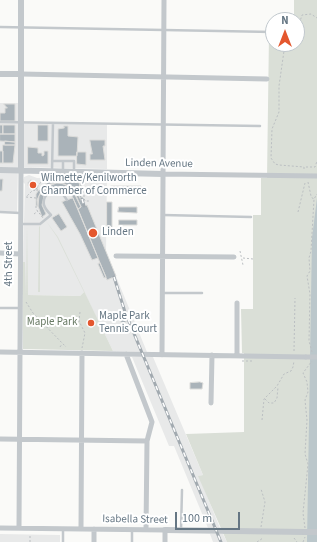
<!DOCTYPE html>
<style>
body{margin:0}
#map{position:relative;width:317px;height:542px;overflow:hidden;background:#fafaf8;font-family:"Source Sans 3",sans-serif}
canvas{display:block}
.north{position:absolute;left:265px;top:12px;width:40px;height:40px;box-sizing:border-box;background:#fff;border:1px solid #c1c8cd;border-radius:50%;rotate:0deg;font-size:11px;font-weight:700;line-height:16px;text-align:center;color:#657683}
.north::after{content:'';display:block;margin:auto;width:14px;height:18px;background:#e4572e;clip-path:polygon(50% 0,100% 100%,50% 72%,0 100%)}
.scale{position:absolute;left:175px;top:512px;width:65px;height:18px;box-sizing:border-box;border:2px solid #657683;border-top:0;padding-left:5px;font-size:12px;line-height:14px;white-space:nowrap;color:#657683;-webkit-text-stroke:3px #fff;paint-order:stroke}
</style>
<div id="map">
<canvas width="317" height="542"></canvas>
<div class="north">N</div>
<div class="scale">100 m</div>
</div>
<script>
const context = document.querySelector('canvas').getContext('2d');
context.lineJoin = 'round';
function paint(path, color) { context.fillStyle = color; context.fill(path, 'evenodd'); }
function trace(path, color, width, dash) { context.strokeStyle = color; context.lineWidth = width; context.lineCap = dash ? 'butt' : 'round'; context.setLineDash(dash || []); context.stroke(path); }
function write(font, color, halo, rows, align = 'center') {
  context.font = font + ' "Source Sans 3",sans-serif'; context.lineWidth = 4; context.setLineDash([]); context.textBaseline = 'middle'; context.strokeStyle = halo; context.fillStyle = color; for (const [text, x, y, turn = 0] of rows) {
    context.save(); context.translate(x, y); context.rotate((+turn || 0) * Math.PI / 180); context.textAlign = isNaN(turn) ? turn : align; if (halo) context.strokeText(text, 0, 0); context.fillText(text, 0, 0); context.restore();
  }
}
const built = new Path2D(`
 M0,103H20V122L107,124V169L18,167L17,213L0,212Z
 M29,175L37,178L107,177L106,252L147,352L113,351L84,292L80,296L22,295L25,184L23,182L24,177Z
 M132,357H153L203,475L199,476L220,528H208L174,446H169Z
 M0,534L60,535V542H0Z
 M210,534H223L227,542H213Z`);
const green = new Path2D(`
 M294,0H317V542H227L198,476L203,475L186,434L244,432V353H242L241,309H253V215H261V178H267L269,34H273V44H297V20H294Z
 M46,221L58,237L113,351L23,349L22,262H25L26,295L27,226L28,295L80,296L84,292L57,237Z
 M39,226L40,227V292H38Z`);
const water = new Path2D(`
 M317,198V542H307L312,238Z`);
const building = new Path2D(`
 M4,104H15V121H0V113H5V108H7Z
 M0,125H3V134H0Z
 M3,125H15V134H3Z
 M38,125H48V141H38Z
 M64,126H68V136L78,137L77,156H58V129L64,128Z
 M0,134H15V142L0,141Z
 M90,140H105V146H103L105,160H90V154H92Z
 M5,141L15,142V145H5Z
 M3,145H15L13,163H3Z
 M28,147L38,148V153H42V156L44,155V151H48V164H28Z
 M0,151H3V163H0Z
 M77,152H86V165L77,164Z
 M0,179H3L2,191H0Z
 M76,179L80,181L82,186L81,200L77,192L80,187L79,182H61V180Z
 M31,180L36,183L38,188L36,190L28,186V183Z
 M61,180V182L50,184L42,189L37,200L38,206H36V194L41,187L50,181Z
 M72,181L80,183V187L77,192L84,206L87,205L116,276L107,280L78,209L81,207L75,193L70,187L61,183Z
 M57,183L65,184L72,189L81,207L78,209L71,194L66,190L55,187L49,190L44,196L42,205L46,214L42,217L38,206L39,196L45,188Z
 M111,186H141V193L111,192Z
 M73,198L98,258L92,260L80,234L62,202Z
 M107,202H112V230H107Z
 M119,207H137V213L118,212Z
 M59,214L67,227L61,231L52,218Z
 M119,220H137V225H119Z
 M100,263L106,277L104,278L98,264Z
 M125,316L127,321L122,324L119,318Z
 M200,382L203,383L202,389H190V383Z`);
const path = new Path2D(`
 M297,31L302,15L311,14L317,18
 M285,44L279,86V112L272,129L271,158L275,164L279,165L304,167
 M304,169V167H315L317,161
 M70,179V182H72
 M81,179L82,195
 M84,179V198L85,201H90
 M53,181L59,179
 M308,182L311,196L314,200
 M36,198L26,197L33,190L37,191L38,185L45,179
 M36,206V209L43,218
 M298,212L305,183
 M34,214L38,211
 M240,251L243,265
 M243,258L253,259
 M26,302L33,313L66,347
 M80,312L79,321L85,333L82,348
 M60,347L62,344
 M294,351L295,298
 M312,352L309,341L310,294L307,276L310,271L309,258L311,251L314,199L317,194
 M242,361H253
 M265,399L269,403H274L277,398L278,387
 M262,420L264,399L277,386L284,374L291,371L293,367L294,361
 M261,527L265,502L261,489
 M305,528L303,513L308,464L305,454L307,420L305,400L308,392L307,382L303,373L312,361
 M294,538L297,542
 M30,542V534
 M257,542L263,538
 M303,542L305,537`);
const service = new Path2D(`
 M0,27L273,32
 M0,122L260,126
 M52,161H74V171
 M52,171L53,123
 M63,171V161
 M0,212L20,213
 M163,215L251,217
 M20,224H40L51,215C48,212 45,208 44,205C42,195 52,189 60,190L67,200
 M163,293H202
 M0,308H19
 M181,530L182,490
 M63,542V529
 M132,542V530`);
const minor = new Path2D(`
 M21,74L267,79
 M163,174L317,176
 M0,253L20,254
 M116,256L234,257
 M0,352L306,357
 M126,354L152,422L147,441L146,530
 M162,355L164,0
 M237,356V303
 M211,403L212,355
 M0,439L147,441
 M0,528L165,530V542
 M19,528L21,171
 M81,529L82,353
 M94,542V529`);
const tertiary = new Path2D(`
 M0,74H21
 M0,170L163,174
 M21,171V0
 M165,530L305,532`);
const rail = new Path2D(`
 M82,199L84,206
 M114,277L125,312L221,542`);
const minorBridge = new Path2D(`
 M306,357H317`);
const tertiaryBridge = new Path2D(`
 M305,532H317`);
const markers = [
 [33,185,4,"#e4572e"],
 [93,233,5,"#e4572e"],
 [91,323,4,"#e4572e"]
];
const streetNames = [
 ["Linden Avenue",159,164,1],
 ["4th Street",10,264,-90],
 ["Isabella Street",135,520,1]
];
const poiNames = [
 ["Wilmette/Kenilworth",41,179],
 ["Chamber of Commerce",41,192],
 ["Linden",102,233],
 ["Maple Park",99,317],
 ["Tennis Court",99,330]
];
const parkNames = [
 ["Maple Park",52,323]
];
paint(built, '#e8e9e9');
paint(green, '#dadfd7');
paint(water, '#bbc7cb');
paint(building, '#aab3b9');
trace(building, '#dcdcda', 1);
trace(path, '#bbbfc2', 1, [2, 2]);
trace(service, '#c3c8cc', 2.5);
trace(minor, '#c3c8cc', 5);
trace(tertiary, '#c3c8cc', 6);
trace(rail, '#a2aab0', 3);
trace(rail, '#fff', 1.5, [4.5]);
trace(minorBridge, '#c3c8cc', 5);
trace(tertiaryBridge, '#c3c8cc', 6);
for (const [x, y, r, color] of markers) { const dot = new Path2D(); dot.arc(x, y, r, 0, 2 * Math.PI); context.fillStyle = color; context.fill(dot); trace(dot, '#fff', 1.5); }
write('11px', '#657683', '#fff', streetNames);
write('11px', '#657683', '#fff', poiNames, 'left');
write('11px', '#687a64', '#fff', parkNames);
</script>
